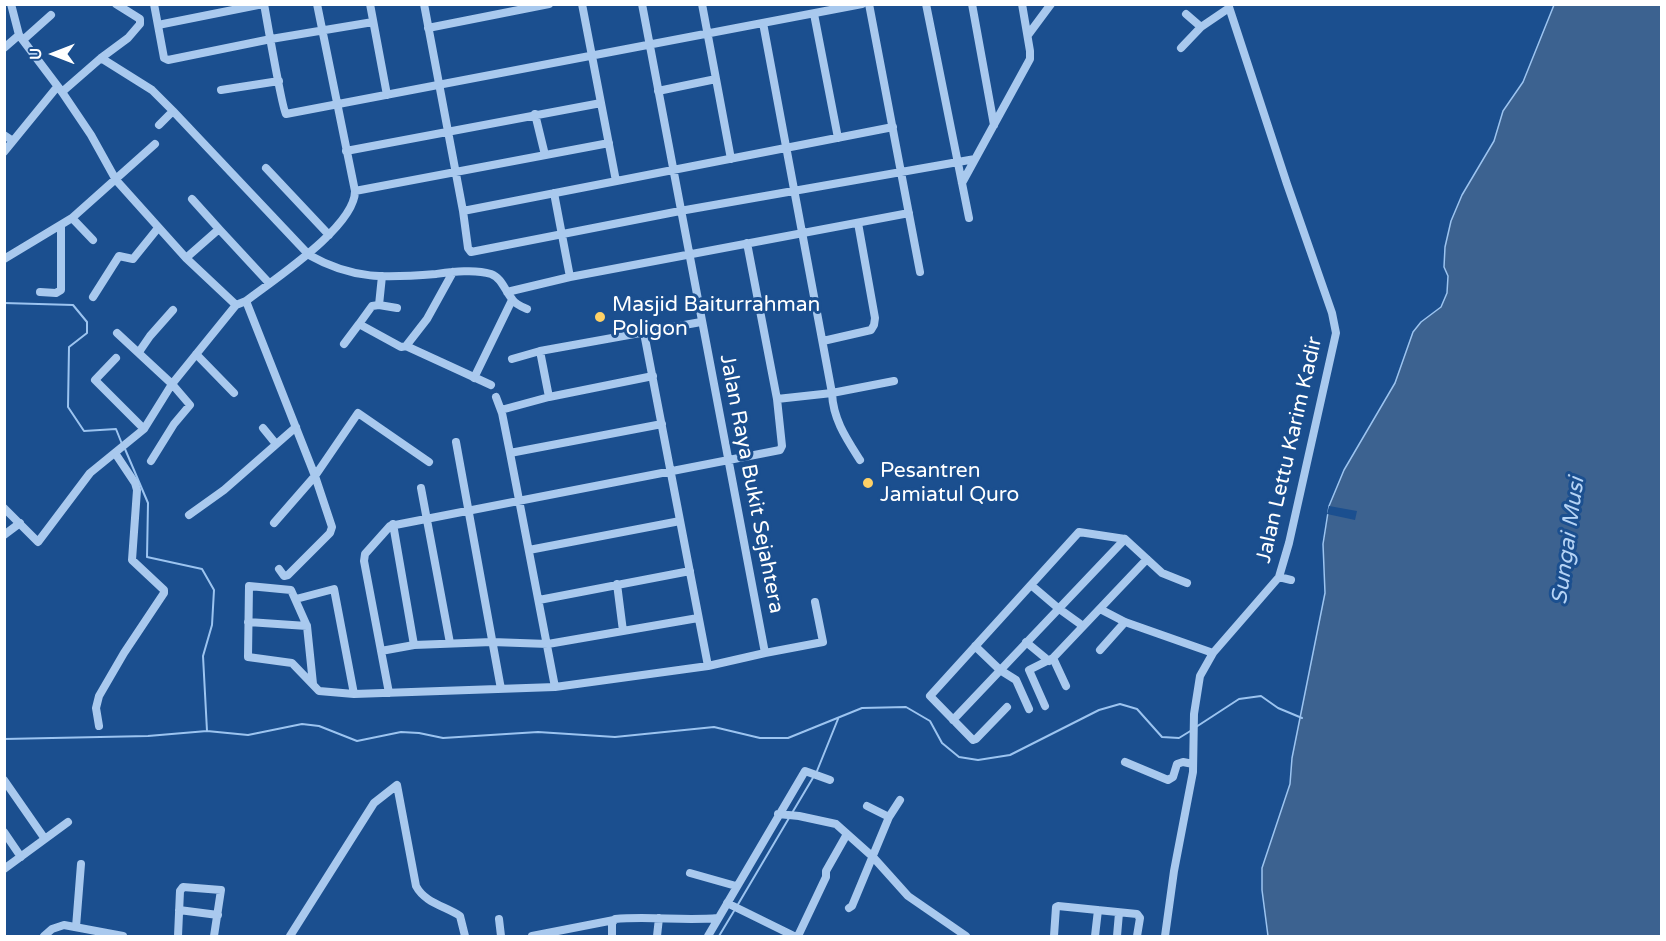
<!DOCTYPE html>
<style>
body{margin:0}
#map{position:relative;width:1666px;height:941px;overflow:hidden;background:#1b4f8f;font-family:"Varela Round",sans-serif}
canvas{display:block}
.frame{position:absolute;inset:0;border:6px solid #fff;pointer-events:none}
.north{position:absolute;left:24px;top:24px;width:60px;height:60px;-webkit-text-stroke:4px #1b4f8f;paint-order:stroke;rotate:270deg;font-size:16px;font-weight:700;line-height:24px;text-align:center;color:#fff}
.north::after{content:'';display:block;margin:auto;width:21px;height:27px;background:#fff;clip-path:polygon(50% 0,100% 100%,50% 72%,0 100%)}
</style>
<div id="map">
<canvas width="1666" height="941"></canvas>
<div class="frame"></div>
<div class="north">U</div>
</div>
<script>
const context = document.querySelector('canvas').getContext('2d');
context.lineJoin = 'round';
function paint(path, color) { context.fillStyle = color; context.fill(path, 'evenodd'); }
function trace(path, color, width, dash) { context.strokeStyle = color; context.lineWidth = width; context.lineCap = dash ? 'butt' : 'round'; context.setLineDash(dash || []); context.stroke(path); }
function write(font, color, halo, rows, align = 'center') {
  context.font = font + ' "Varela Round",sans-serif'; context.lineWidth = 6; context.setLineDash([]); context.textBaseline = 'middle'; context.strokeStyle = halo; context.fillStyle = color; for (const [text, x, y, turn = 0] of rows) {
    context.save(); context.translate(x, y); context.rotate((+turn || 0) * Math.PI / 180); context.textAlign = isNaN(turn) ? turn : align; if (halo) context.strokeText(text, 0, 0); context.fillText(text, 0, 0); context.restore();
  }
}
const water = new Path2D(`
 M1554,5H1661V936H1268L1262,890V868L1290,784L1292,758L1325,593L1323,544L1329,506L1344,470L1395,383L1413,332L1421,322L1441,307L1447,293L1448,276L1444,267L1445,247L1451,221L1462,195L1494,141L1503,111L1523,82Z`);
const pier = new Path2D(`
 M1329,506L1357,511L1355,520L1327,514Z`);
const stream = new Path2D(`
 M4,303L73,305L87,322V333L69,347L68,407L84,431L116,429L122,444
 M125,449L148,503L147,557L202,569L214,590L212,625L203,656L207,731
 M1196,727L1239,699L1261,696L1278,708L1302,718
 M4,739L148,736L207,731L248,735L302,724L319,726L357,741L401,732L419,733L443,738L538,732L615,737L714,727L760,738H788L862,708L906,707L930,721L942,743L959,757L978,760L1010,755L1099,710L1120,704L1137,709L1162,737L1179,738L1192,730
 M817,771L838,719
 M792,813L814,776
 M737,906L789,818
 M719,936L734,911`);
const minor = new Path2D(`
 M11,4L19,35L62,92L91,135L116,180L186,258L236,305
 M154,4L164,58L168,60L271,39L373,22
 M264,4C267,20 282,109 286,114L862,4
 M370,4L387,95
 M424,4L463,211L468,248L471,252L680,211L975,159
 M582,4L616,181
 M642,4L765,653
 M702,4L731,159
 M869,4L920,272
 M926,4L969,218
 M972,4L994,125
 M814,14L838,138
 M1186,14L1201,27
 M763,23L832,393C833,419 846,438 860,460
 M158,25L263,4
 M428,28L549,4
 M1028,35L1051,4
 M23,40L51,15
 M4,48L19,35
 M1181,48L1201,27L1229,8
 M101,58L152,90L173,111
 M221,90L279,81
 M658,91L716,79
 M62,92L101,58L128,38L140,24V19L116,4
 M535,114L545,155
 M159,125L173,111L309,255C353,280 386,278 436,274C452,272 475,269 491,274C502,278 505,291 512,299C515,304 522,307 527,309
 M4,135L13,141
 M346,151L601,103
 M4,152L57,87
 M266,168L329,235
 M962,183L1030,59V51L1022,4
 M355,191L609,143
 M554,193L570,277
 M192,199L219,229
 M463,211L893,127
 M72,218L93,240
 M186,258L219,229L269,283
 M4,259L72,218L155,144
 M40,292L56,293L61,290V225
 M507,292L570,277L909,213
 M93,297L119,256L133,259L158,228
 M246,301L315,476L332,527L330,533L288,575L284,576L279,569
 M379,305L382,276
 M359,324L372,306L379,305L397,308
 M117,333L172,384L190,405L174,424L151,461
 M644,333L708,666
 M823,341L871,330L874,325L875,318L858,223
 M344,344L359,324L401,347L406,346L491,385
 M406,346L427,319L453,272
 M540,351L549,397
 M139,352L150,336L173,310
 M196,354L234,393
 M116,358L95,380L144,429
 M512,359L540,351L701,322
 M474,378L512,300
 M496,397L502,413L510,453L555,687
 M777,399L832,393L894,381
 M501,410L549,397L653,376
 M263,428L276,444
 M456,442L501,689
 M510,453L662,424
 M421,488L450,643
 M4,508L38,542L90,473L144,429L172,384L236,305L246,301C273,280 355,227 355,191L317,4
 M189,515L224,490L296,427
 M274,523L315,476L358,413L429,462
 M393,524L414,645
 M4,535L20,523
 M529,550L680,521
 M1279,577L1291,580
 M617,584L623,631
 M1031,585L1058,608L1083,626
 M296,599L334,589L354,694
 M539,600L690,571
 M1100,609L1125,622L1213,653
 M248,622L307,626
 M1026,642L1049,661
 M975,646L1000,670L1016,680L1029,709
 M1100,650L1125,622
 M381,651L414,645L492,642L548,644L698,618
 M1053,658L1066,686
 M313,684L307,626L291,590L249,586L248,657L292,663L319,691L354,694L555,687L708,666L765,653L823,642L815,602
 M389,693L364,561L365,554L390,526L780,450L782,446L777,399L747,243
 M1045,706L1029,670L1053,658L1147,559
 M1007,707L976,739L973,740L930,696L1079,532L1125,539L1162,573L1187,583
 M953,720L1125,539
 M99,726L96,708L99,696L124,653L164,593V590L132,560L137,490L135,483L115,453
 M1125,762L1168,780L1173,777L1177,764L1183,762L1193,764
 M4,780L45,839
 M867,806L889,817
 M778,814L799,816L836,824L873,857L908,896L966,936
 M4,832L21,857
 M4,869L68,822
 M690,873L736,886
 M727,903L794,936
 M849,908L852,906L889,817L900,800
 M179,910L218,915
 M499,919L501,936
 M76,927L81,864
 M44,936L52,929L64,925L123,936
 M178,936L180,891L183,887L221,890L214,936
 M290,936L374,803L397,785L416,886C425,903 445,906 460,916L465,936
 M532,936L614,920
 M612,936V923L615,919C649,916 684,921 718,918
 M657,936L659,918
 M708,936L805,771L830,780
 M798,936L826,877V871L847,834
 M1054,936L1056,907L1058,906L1137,914L1140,918L1137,936
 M1095,936L1098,910
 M1117,936L1119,913
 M1165,936L1174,871L1193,772L1194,714L1200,676L1213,653L1279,577L1289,543L1336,333L1332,313L1287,184L1228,4`);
const markers = [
 [600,317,6,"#ffd166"],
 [868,483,6,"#ffd166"]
];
const poiNames = [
 ["Masjid Baiturrahman",612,305],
 ["Poligon",612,329],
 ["Pesantren",880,471],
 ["Jamiatul Quro",880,495]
];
const streetNames = [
 ["Jalan Lettu Karim Kadir",1290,450,-77],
 ["Jalan Raya Bukit Sejahtera",751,484,79]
];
const waterNames = [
 ["Sungai Musi",1569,541,-82]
];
paint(water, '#3c6290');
trace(water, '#9cc4f0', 1.5);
paint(pier, '#1b4f8f');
trace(stream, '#9cc4f0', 2);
trace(minor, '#a9c9ee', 8);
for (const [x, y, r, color] of markers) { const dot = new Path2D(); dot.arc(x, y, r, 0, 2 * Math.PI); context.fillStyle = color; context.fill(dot); trace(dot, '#1b4f8f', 2); }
write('21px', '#fff', '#1b4f8f', poiNames, 'left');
write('21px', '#fff', '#1b4f8f', streetNames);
write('italic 22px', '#b5d3f5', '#1b4f8f', waterNames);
</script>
